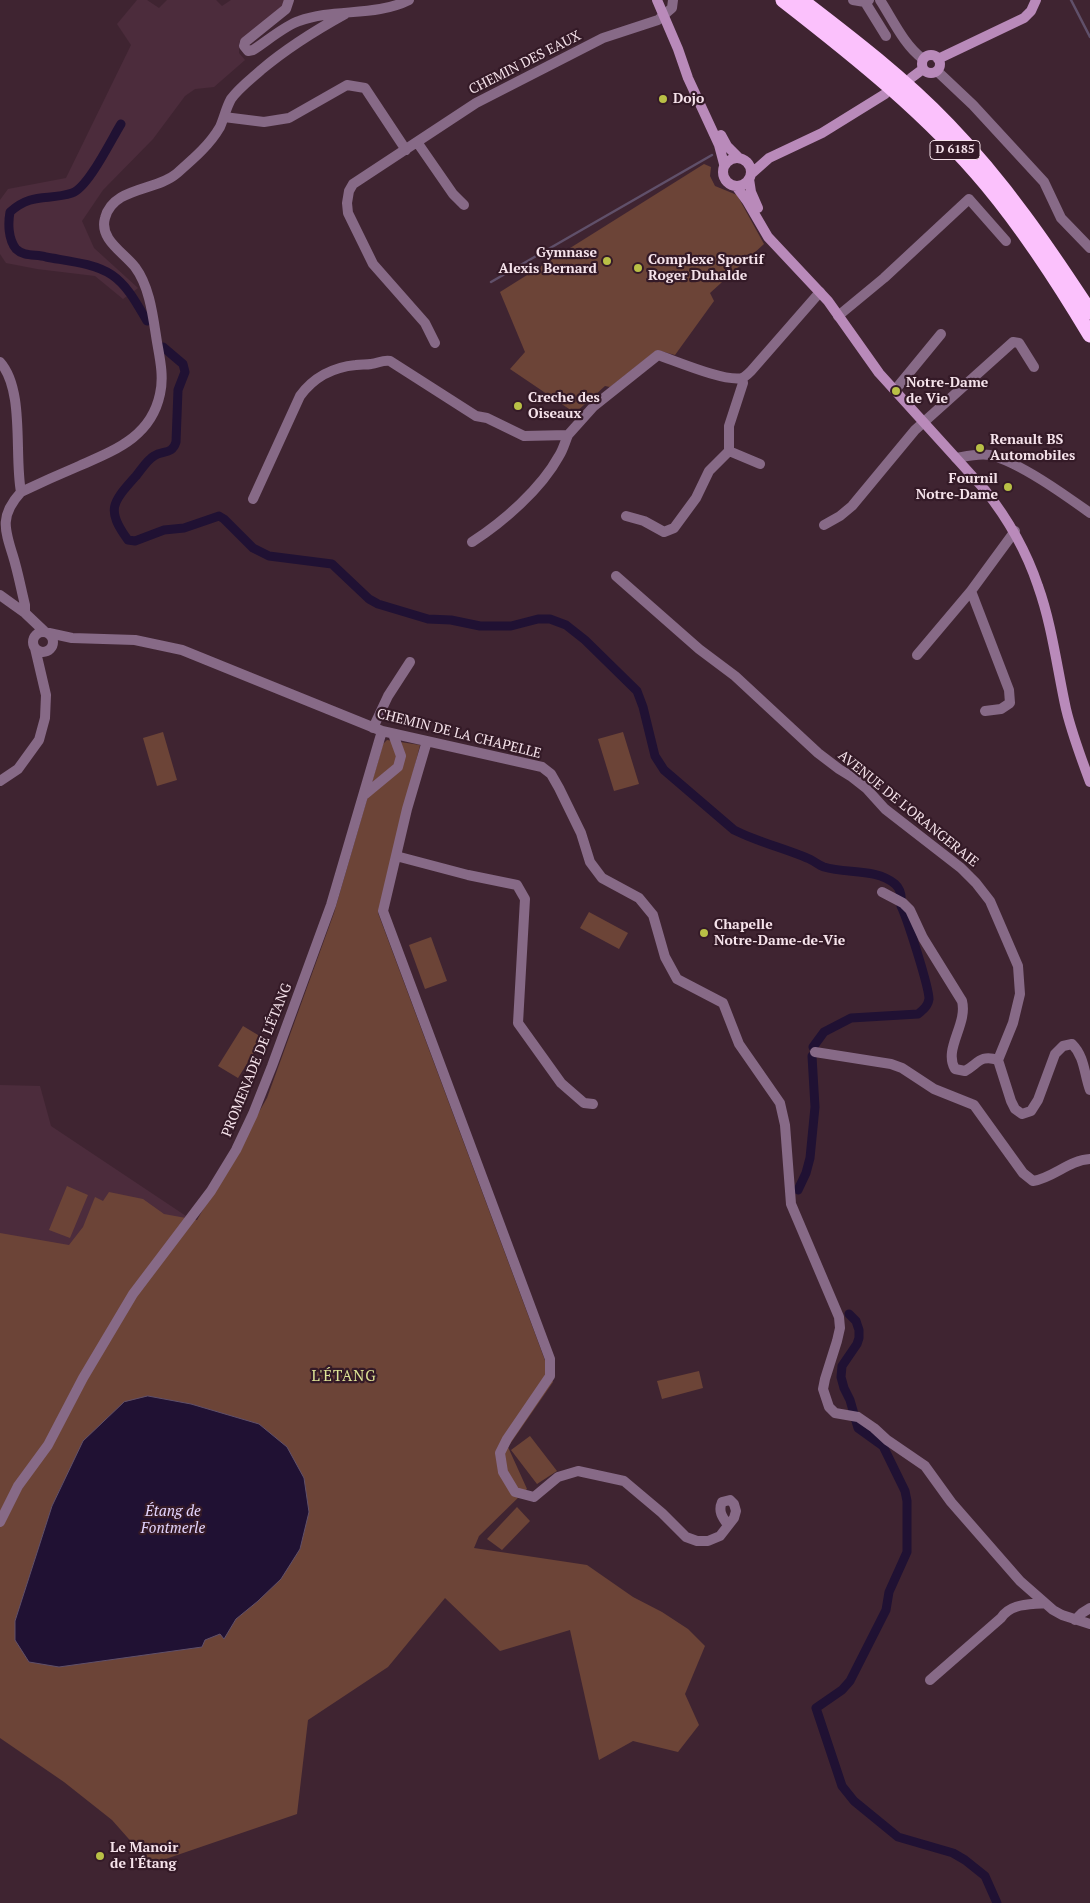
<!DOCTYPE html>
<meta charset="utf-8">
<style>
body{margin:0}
canvas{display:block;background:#3f2431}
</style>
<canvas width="1090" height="1903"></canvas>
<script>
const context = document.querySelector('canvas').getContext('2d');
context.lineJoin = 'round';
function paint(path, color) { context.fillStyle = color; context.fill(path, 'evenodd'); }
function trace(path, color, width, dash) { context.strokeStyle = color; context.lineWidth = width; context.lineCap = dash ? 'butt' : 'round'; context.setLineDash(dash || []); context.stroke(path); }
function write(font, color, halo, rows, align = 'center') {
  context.font = font + ' "PT Serif",serif'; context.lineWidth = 4.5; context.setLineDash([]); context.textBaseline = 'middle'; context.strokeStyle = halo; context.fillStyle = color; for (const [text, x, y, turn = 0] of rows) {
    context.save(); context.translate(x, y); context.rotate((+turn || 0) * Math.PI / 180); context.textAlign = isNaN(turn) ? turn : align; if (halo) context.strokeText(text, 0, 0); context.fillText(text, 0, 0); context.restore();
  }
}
const built = new Path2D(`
 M137,0H147L159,8L167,0H216L222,6L231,0H284L286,3L270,18L239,42V53L245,60L214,87L195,89L185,96L153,139L103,190L82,221L94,248L138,288L123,299L95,276L37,269L6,263L0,254V200L8,189L66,178L131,45L117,24Z
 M0,1085L40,1086L51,1126L189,1218L0,1522Z`);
const green = new Path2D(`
 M704,164L711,167L710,176L715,186L737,195L764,244L710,293L714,301L675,355L657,350L610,387L605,386L575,413L510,369L525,352L500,292Z
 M163,732L177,780L157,786L143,738Z
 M623,732L639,784L614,791L598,739Z
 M387,740L420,745L378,913L553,1382L508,1447L527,1489L479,1536L474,1548L587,1565L633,1597L662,1612L688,1629L705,1646L685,1694L699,1725L678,1752L633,1741L599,1760L570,1630L500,1651L445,1598L388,1667L308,1720L297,1814L151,1864L112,1820L64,1782L0,1738V1233L69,1245L83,1227L95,1197L103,1201L109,1192L143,1199L164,1214L197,1220L267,1098L334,913L383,744ZM64,1480L15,1633V1621L52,1506Z
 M589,912L628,933L619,949L580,928Z
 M431,937L447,981L425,989L409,945Z
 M243,1026L263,1038L238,1078L218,1066Z
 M67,1186L88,1195L70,1238L49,1230Z
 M699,1371L703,1388L662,1399L657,1381Z
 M530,1436L557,1471L537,1484L511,1450Z
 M517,1507L530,1521L502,1550L487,1539Z`);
const water = new Path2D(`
 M148,1396L191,1404L259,1424L287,1447L304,1478L309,1512L300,1549L281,1579L258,1601L236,1619L224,1639L220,1634L205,1640L202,1647L59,1667L29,1662L15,1640V1621L52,1506L83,1441L124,1402Z`);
const stream = new Path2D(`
 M1071,0L1090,37
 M491,282L712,155`);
const canal = new Path2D(`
 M121,124C111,140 88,188 72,193C48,201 32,192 10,212C8,223 8,239 16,249C24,257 36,254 46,257C67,261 94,263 112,275C128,286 137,304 147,321
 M163,347L183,364L185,372L178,390L176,442C172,455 163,450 154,456C147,460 141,470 136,476C113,502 105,509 128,540L135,541L164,530L184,528L219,516L224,519L253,548L269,556L332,564L369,599L378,604L428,619L451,620L480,626H511L538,619H550L566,625L585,640L637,691L643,707L655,756L664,770L734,830C758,842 783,848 807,858C813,860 818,865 824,867C847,874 876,868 895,884C902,890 902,898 901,906C907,918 929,987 929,999C928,1006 923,1010 918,1014L851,1018L824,1032L813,1047
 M798,1190L806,1173L810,1158L815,1107L812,1056
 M849,1314L856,1321L859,1330V1338L857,1344L842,1366L841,1377L844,1388L850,1400L858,1428L883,1446L905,1491L907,1501V1552L889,1592L886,1610L850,1681L842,1690L816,1708L842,1786L854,1801L898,1837L953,1853L965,1860L985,1876L997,1903`);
const street = new Path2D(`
 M289,0L286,9L245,42L244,46L248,51L253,50C266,42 284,26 299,21C334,8 375,17 409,0
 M853,0L865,2L869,0
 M880,0C893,20 904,45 923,59
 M865,2L886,36
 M937,71L973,105L1044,182L1061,218L1090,248
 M224,117L264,122L289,118L347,85L365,88L406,150
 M417,142L453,194L464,205
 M838,316L884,278L969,199L1006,241
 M435,343L425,323L373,264L348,213L347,203L349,191L353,184L476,103L603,38L658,20L672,8L673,0
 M0,362C25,390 14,455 21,492
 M742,378L743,383L729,426V451L760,464
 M895,390L941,334
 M956,458C967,456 979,453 990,455C1019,462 1065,495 1090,513
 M253,499L300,396C313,378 333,367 356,365C361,364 366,365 371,364C379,363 382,360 390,361L476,416L487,418L524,436L568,435L594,406L658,355C676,361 725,382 742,378C745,377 749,373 751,371L820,292
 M626,516L644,521L664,532L674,528L696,498L709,471L729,451
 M824,525L840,516L852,506L915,430L1013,342L1019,343L1034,367
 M472,542C503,522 541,489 559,456C563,450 565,442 568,435
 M616,576L699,649L735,676L818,753L839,769L852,777L866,788L885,809L961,868L976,883L990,901L1018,966L1020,994L1013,1023L998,1060L1011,1101L1015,1109L1022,1114L1031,1111L1038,1100L1055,1054L1063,1046L1072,1044C1085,1057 1084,1074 1090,1090
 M971,591L1009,690L1010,703L1001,709L985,711
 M0,595L25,613L44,631
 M25,613V605C21,589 18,572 13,556C4,528 0,515 21,492C40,483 60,474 79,466C115,450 151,437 160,394C164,377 160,359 157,342C153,317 150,287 135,267C123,252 99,239 105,218C113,187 156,191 176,174C192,160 209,146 220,127C224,118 226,108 231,99C239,88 251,79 261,70C287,48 316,30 345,14
 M33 642a10 10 0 1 1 20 0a10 10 0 1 1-20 0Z
 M49,633L72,638L135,640L182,650L382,731L542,767L551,774L559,788L581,833L590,862L602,878L639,898L653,915L665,957L677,979L723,1003L739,1044L780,1103L785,1125L791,1204L839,1317L840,1328L837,1341L825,1379L823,1389L829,1407L835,1413L858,1417L874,1428L887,1440L925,1466L951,1502L1020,1581L1053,1610L1062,1615L1090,1624
 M917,655L971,591L1015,531
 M373,728L388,696L410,662
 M427,741L407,809L383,911L550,1359V1376L507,1439L500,1453L503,1472L515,1492L534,1497L558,1477L578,1471L624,1481L662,1513L686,1537L697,1541H708L720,1536L734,1518L736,1511L734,1504L730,1500L722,1502C718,1511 722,1517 728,1525
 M0,781L18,769L39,740L45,718L46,695L35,648
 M363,796L398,767L401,756L393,734
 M396,856L468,875L517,885L525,899L518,1023L561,1083L584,1103L593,1104
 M882,892L903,903L910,910L923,938L962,1001C968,1024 943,1049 955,1069L965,1071C978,1064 980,1054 998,1060
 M815,1052L891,1064L902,1068L934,1089L974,1105L1023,1173L1033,1181C1053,1178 1069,1160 1090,1159
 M0,1522L18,1486L48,1445L83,1378L133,1294L211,1191L236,1150L253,1114L272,1066L331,905L382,731
 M1075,1620L1082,1613L1090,1608
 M930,1680L1001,1618C1011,1603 1029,1605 1045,1603`);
const secondary = new Path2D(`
 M657,0L678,49L688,78L719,145L724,164
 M922 64a9 9 0 1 1 18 0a9 9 0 1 1-18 0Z
 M938,59L1024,18L1031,11L1036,0
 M911,78L923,69
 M721,135L727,146L739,158
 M723 172a14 14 0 1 1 28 0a14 14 0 1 1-28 0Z
 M751,174L769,158L822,133L885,94
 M749,179L751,192L758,208
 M736,186L747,201L768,237L828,301L879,373L985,490C1008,519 1026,550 1038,586C1052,625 1057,668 1066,709C1072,734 1081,758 1090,782`);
const highway = new Path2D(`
 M783,0C855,56 928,114 987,185C1026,232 1059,283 1090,335
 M801,0C852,39 904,79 948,125C1003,182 1047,246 1090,312`);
const markers = [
 [663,99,5,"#b9c046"],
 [607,261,5,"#b9c046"],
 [638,268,5,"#b9c046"],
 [896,391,5,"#b9c046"],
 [518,406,5,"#b9c046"],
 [980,448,5,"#b9c046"],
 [1008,487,5,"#b9c046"],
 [704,933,5,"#b9c046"],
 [100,1856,5,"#b9c046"]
];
const shields = [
 [955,150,50]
];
const shieldNames = [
 ["D 6185",955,150]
];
const streetNames = [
 ["CHEMIN DES EAUX",525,63,-27],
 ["CHEMIN DE LA CHAPELLE",459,734,14],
 ["AVENUE DE L'ORANGERAIE",908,809,39],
 ["PROMENADE DE L'ÉTANG",257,1060,-68]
];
const poiNames = [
 ["Dojo",673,99],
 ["Gymnase",597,253,"right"],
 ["Alexis Bernard",597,269,"right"],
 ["Complexe Sportif",648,260],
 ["Roger Duhalde",648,276],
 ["Notre-Dame",906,383],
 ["de Vie",906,399],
 ["Creche des",528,398],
 ["Oiseaux",528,414],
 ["Renault BS",990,440],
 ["Automobiles",990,456],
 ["Fournil",998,479,"right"],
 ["Notre-Dame",998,495,"right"],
 ["Chapelle",714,925],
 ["Notre-Dame-de-Vie",714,941],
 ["Le Manoir",110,1848],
 ["de l'Étang",110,1864]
];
const neighbourhoodNames = [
 ["L'ÉTANG",344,1377]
];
const waterNames = [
 ["Étang de",173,1512],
 ["Fontmerle",173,1529]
];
paint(built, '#4c2c3c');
paint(green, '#6c4437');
paint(water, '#201133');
trace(water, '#60506a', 1);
trace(stream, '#60506a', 2.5);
trace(canal, '#201133', 9);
trace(street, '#876a87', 10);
trace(secondary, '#b98aba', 10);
trace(highway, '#fbc1fc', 15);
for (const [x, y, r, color] of markers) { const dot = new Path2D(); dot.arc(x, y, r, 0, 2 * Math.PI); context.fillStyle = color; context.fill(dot); trace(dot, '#341a27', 2); }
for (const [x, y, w] of shields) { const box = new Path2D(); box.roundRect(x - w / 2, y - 9.5, w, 19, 4); context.fillStyle = '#341a27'; context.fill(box); trace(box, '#f5e2ea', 1); }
write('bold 12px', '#f5e2ea', null, shieldNames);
write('14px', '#f5e2ea', '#341a27', streetNames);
write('bold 14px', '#f5e2ea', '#341a27', poiNames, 'left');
context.letterSpacing = '1px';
write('15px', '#dee496', '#341a27', neighbourhoodNames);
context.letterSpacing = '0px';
write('italic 15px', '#e3d5fe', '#341a27', waterNames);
</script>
